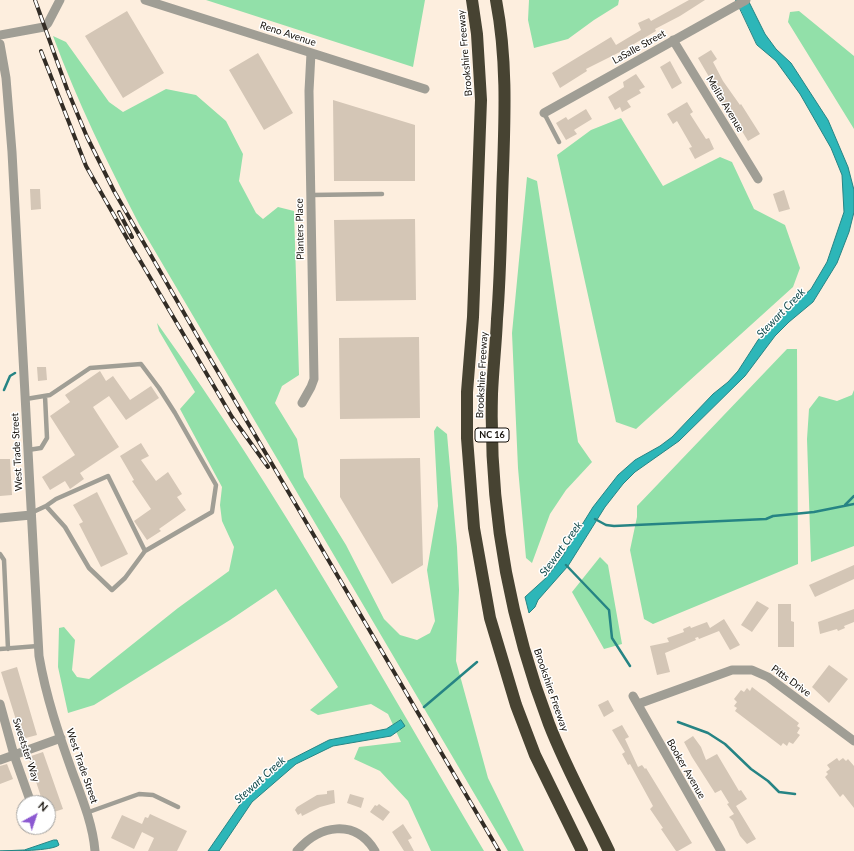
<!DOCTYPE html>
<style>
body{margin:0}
#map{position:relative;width:854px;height:851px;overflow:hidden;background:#fdeede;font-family:Lato,sans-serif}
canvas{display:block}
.north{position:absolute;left:16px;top:795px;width:40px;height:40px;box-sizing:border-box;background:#fff;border:1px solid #a1a09d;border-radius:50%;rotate:40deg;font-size:11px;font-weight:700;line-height:16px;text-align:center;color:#15110b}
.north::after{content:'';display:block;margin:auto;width:14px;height:18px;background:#8c59d1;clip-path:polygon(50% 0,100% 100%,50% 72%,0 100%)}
</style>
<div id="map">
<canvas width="854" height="851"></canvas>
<div class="north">N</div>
</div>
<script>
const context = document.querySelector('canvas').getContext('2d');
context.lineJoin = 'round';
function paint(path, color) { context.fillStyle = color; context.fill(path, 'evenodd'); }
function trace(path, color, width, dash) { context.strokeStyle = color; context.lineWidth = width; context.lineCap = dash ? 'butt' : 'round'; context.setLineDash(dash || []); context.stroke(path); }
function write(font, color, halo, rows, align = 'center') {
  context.font = font + ' Lato,sans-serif'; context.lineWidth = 3; context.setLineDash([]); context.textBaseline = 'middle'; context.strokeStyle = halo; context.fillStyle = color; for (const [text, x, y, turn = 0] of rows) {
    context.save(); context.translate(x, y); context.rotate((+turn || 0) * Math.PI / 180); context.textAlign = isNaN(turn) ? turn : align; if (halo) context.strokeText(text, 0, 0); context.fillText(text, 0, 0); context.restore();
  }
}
const green = new Path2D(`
 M206,0H425L413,67Z
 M529,0H619L618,5L594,20L568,39L534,48L528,20Z
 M799,11L854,56V129L788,22L790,12Z
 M53,36L66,42L109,102L123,112L166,89L196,95L226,121L243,154L239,181L256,213L263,219L278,207L294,211L299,375L282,386L275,403L297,439L304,477L346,545L384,619L400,635L417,640L430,633L435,621L427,570L438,506L434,431L437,426L447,434L457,547L459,590L456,661L488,778L524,851H508L139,224C107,162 77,101 53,36Z
 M621,118L663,186L720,157L732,162L754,209L785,225L800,268L793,287L636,429L616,422L557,155L591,130Z
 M527,177L537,181L578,442L592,462L566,490L550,514L532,563L526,558L518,468L512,333Z
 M157,323C278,491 379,673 484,851H431L408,801L380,771L354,759L359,747L401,742L388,714L371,704L318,715L310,710L338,687L276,589L230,620L94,705L68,713L58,667L59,628L64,627L75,640L72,670L77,677L89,679L178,608L229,571L234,547L222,521L220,505L222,487L180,409L195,392L159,331Z
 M787,349H797L798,564L653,624L644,619L630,550L637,517V506Z
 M854,390V546L811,562L807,439L809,409L819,396L837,401L852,395Z
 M600,557L608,565L622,644L604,649L572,592Z`);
const water = new Path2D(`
 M736,0H748L765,34L776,49L791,63L828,120L848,167L854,190V212L849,232L837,263L813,302L789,322L775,336L745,376L679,441L635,472L623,484L605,507L568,566L538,600L535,607L529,613L525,597L547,577L562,557L593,507L618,475L635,460L660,446L672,437L713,394L728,382L738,371L758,340L769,327L811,289L827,262L844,212L842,175L831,148L800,94L776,61L757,45Z
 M401,720L405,726L391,736L333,746L296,764L252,802L219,851H208L246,796L284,763L329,740L386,729Z
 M54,840H57L59,845C52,851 13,851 0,851L24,850Z`);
const stream = new Path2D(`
 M4,390L10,376L15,373
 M845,505L854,496
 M595,519L606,525L614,526L766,519L773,516L814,512L854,504
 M566,565L609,610L612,638L630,666
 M424,707L477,662
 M678,722L708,733L725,744L751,769L768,781L779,792L795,794`);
const building = new Path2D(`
 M689,0H705L680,16L655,29L656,31L622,51L586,69L587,71L560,88L552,73L611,37L616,45L641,30L638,23L649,18L651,21Z
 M127,11L164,73L123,98L85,36Z
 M711,50L717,59L713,62L723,81L740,105L741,104L760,134L748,141L728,108L726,110L716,95L719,94L698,58Z
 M258,53L293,113L264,130L229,70Z
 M670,61L682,83L672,89L660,67Z
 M636,74L645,87L639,90L641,93L627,101L631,107L622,112L620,107L615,110L608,97L624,87L623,82Z
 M333,100L415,125V181H334Z
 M687,102L693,112L690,114L706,139L709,138L714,149L695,159L689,148L692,147L677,121L673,124L667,114Z
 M586,109L592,119L574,130L577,134L566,140L556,123L566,117L568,120Z
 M30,189H40L41,209L31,210Z
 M784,190L790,209L779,212L773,194Z
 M415,219L416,300L336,301L334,220Z
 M419,337L420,418L340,419L339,338Z
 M37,367H46L47,380L38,381Z
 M100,371L106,381L113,376L130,400L151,386L159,398L126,420L109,396L93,407L119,447L80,473L84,479L70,489L65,481L50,490L42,477L75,455L50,416L70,402L65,395Z
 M141,443L149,456L141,460L156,481L168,472L182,494L177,497L186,510L159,529L161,531L147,540L134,521L151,509L132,481L134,480L120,456Z
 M420,458L423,565L392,584L340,497V459Z
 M0,459H10L12,495L0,496Z
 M97,492L128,554L101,567L79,524L83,522L73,505Z
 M854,565V579L815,597L809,585Z
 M757,601L769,608L752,632L741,625Z
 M778,604H791V621L794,622V647H778Z
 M854,609V622L844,626L845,628L838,631L837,629L820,634L818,622Z
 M724,619L740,645L730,650L719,631L699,639L698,637L695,638L696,640L665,653L670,672L657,675L650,646L669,642L667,638L684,632L683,629L690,626L691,628L707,622L710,628Z
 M829,665L848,679L829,703L812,687Z
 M17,667L37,735L22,739L1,672Z
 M752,687L799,723L797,726L800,728L797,733L800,735L793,744L789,742L787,746L783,743L781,746L735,711L737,708L734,706L737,702L734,699L741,690L744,692L747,688L750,691Z
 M608,700L614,711L604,717L598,705Z
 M622,725L629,737L625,739L638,767L642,765L645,769L646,768L692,843L678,851H676L661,829L663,828L650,809L653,806L630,764L628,765L622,754L625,752L612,730Z
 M693,736L701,747L706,760L717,754L739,791L741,790L747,799L736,806L756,839L747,844L740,836L733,821L729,817L734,814L727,804L729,803L721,790L715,793L692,757L684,742Z
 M43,752L63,809L48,814V803H43L28,757Z
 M837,758L839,761L843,758L846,761L848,759L854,766V808L843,794L840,797L825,777L828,774L826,772L830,769L827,765Z
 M7,764L13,779L0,784V766Z
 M334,790L335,803L320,807L302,816L301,813L298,815L295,810L297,807L317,795L327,794V791Z
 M350,794L364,798L361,808L347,803Z
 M379,804L390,812L383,821L370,812L375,805L377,806Z
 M150,814L187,831L177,851H148L154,838L142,832L134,849L111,838L122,815L142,824L145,817L148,818Z
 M403,824L412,838L408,840L414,851H404L392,832Z`);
const service = new Path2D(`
 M544,113L559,142
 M311,195L382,194
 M26,399L50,395L90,368L141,364L159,388L175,413L216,485L212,512L145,551L125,578L112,590L89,568L65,527L46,506L31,513
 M28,450L41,448L47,438L45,396
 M46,506L56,499L108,476L145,551
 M0,554L4,560L8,649
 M0,649L38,646
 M86,813L139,794L153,795L178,807`);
const minor = new Path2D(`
 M145,0L425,89
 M0,35L44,27L48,23L60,0
 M673,40L758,179
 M0,44L6,78L12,152L39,656C46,697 59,735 73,774C82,798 93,825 95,851
 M544,113L746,0
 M302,403L311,387L314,379L309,91L311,53
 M0,518L31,515
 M633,696L721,851
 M0,704L14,755L31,803
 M638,704L732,670H752L768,677L854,741
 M0,760L61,738
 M297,851C319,825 355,818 375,851`);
const motorway = new Path2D(`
 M472,0L477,34L481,100L473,317L467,392V438L474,528L490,618L516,705L535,755L582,851
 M496,0C507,57 505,113 503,170C501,220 501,270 497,319C496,344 493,369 492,394C489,506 509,619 549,724C566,768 589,809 609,851`);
const rail = new Path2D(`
 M35,0L67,89L87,137L114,191L211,360L499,851
 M41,51L86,166L128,240L232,417L268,467
 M119,212L132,237`);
const shields = [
 [492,435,34]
];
const shieldNames = [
 ["NC 16",492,435]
];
const streetNames = [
 ["Reno Avenue",288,34,18],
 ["LaSalle Street",639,47,-29],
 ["Brookshire Freeway",465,53,-95],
 ["Melita Avenue",725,104,59],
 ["Planters Place",300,229,-91],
 ["Brookshire Freeway",482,375,-87],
 ["West Trade Street",17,452,-93],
 ["Pitts Drive",791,681,36],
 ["Brookshire Freeway",551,690,71],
 ["Sweetster Way",26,750,72],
 ["West Trade Street",82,766,71],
 ["Booker Avenue",686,769,60]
];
const waterNames = [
 ["Stewart Creek",781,313,-46],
 ["Stewart Creek",561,549,-54],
 ["Stewart Creek",260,780,-42]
];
paint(green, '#92e0a9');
paint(water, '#2db6b8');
trace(water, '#268484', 1);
trace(stream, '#268484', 2.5);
paint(building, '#d4c6b6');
trace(service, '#a09e95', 4.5);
trace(minor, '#a09e95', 9);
trace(motorway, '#474332', 12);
trace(rail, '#322c25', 4);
trace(rail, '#fff', 2.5, [8]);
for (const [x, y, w] of shields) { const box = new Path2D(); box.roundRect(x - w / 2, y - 7, w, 14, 3); context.fillStyle = '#fff'; context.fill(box); trace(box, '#15110b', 1); }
write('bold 9px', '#15110b', null, shieldNames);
write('10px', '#15110b', '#fff', streetNames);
write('italic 11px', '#114a4b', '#fff', waterNames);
</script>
